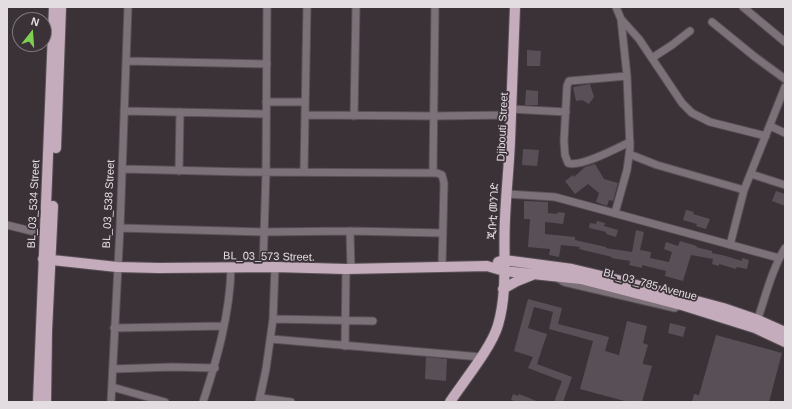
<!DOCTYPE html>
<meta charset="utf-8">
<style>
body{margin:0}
#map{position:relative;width:792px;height:409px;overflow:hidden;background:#3b3238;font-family:Arial,sans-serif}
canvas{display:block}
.frame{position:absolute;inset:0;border:8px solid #e3dde1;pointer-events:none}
.north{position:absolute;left:12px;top:12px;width:40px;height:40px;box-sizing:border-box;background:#3b3238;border:1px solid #7e767c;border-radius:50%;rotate:17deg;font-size:11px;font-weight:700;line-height:16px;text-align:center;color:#e3dde1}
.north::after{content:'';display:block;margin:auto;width:14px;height:18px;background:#7ed053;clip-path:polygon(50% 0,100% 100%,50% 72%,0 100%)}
</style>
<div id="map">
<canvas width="792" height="409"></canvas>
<div class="frame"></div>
<div class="north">N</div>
</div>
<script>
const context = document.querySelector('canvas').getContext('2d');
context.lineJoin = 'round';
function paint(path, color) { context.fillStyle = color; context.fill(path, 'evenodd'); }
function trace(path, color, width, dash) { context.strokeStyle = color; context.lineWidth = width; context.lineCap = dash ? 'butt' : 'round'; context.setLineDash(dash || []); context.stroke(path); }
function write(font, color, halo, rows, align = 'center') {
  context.font = font + ' Arial,"Noto Sans Ethiopic",sans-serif'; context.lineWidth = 3.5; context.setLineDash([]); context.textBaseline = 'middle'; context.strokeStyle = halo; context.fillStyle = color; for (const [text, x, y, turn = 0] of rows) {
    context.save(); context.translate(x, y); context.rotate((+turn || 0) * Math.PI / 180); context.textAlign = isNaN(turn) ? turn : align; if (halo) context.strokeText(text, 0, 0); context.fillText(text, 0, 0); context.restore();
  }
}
const building = new Path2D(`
 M527,50L541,51L540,66H527Z
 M590,84L594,97L589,104L582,100L576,101L573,87Z
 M526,90L538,91V105H525Z
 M523,149L539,150L537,166L522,165Z
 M595,164L604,179L618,183L613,201L609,200L607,206L596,202L599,193L588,184L575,194L565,181L573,175L574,177L585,167Z
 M776,191L785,194V206L772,201Z
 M524,201L548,202V213L557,214L558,212L565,213L563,224L545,222V234L575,237V240L606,247V248L632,252L636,230L644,232L640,250L651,252L650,258L669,262L672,252L664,249L666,242L678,246L680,241L697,246L696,247L712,251V253L726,256L742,261V258L749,260L747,269L737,267L736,269L719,264V266L712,264L713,259L691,255L683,281L665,276L666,271L642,265V268L629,265L630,261L611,258L612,257L579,249L580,247L561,245L559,257L549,255L550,249L528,247L530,219H524Z
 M686,210L694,212L693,214L710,219L706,229L696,226L697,224L683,220Z
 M597,221L605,223L604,226L618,230L616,237L606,234V232L589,228L590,223L596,224Z
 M528,299L562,308L558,324L609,337L605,351L619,355L627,321L647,326L643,343L648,345L643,362V364L652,366L642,402H628L580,389L593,341L549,329L553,312L534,307L528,328L547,334L537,364L572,377L563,402H554L562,381L528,368L533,357L514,351Z
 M670,323L686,327L683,337L668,333Z
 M716,335L782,353L769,402H692L694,394L699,395Z
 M426,357L447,359L446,381L425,379Z
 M513,394L518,396L519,394L539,402H517L511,400Z`);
const street = new Path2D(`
 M743,7L785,42
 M621,19L639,39L682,103L692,113L710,122L766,136
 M712,22L755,57L785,79
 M652,58L672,45L690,31
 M126,61L267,64
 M627,76L569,81L567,86L564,141L565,155L568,163C580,168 617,148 630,142
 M266,102H305
 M511,109L566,112
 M124,111L266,114
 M305,115L434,116L511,115
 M354,116L356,7
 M770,126L785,133
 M629,154L657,165L744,190
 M122,169L245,172L437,173L442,175L444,183L442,267
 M179,171L180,112
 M304,171L307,7
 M433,172L435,7
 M751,174L785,185
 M507,194L555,197L779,258
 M615,213L627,170L630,148L627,76L621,19L616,7
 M7,225L47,235
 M120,228L264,232L350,231L442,233
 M350,231L351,269
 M730,245L744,190L785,87
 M263,268L266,172L267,7
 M556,277L564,282L675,308
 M273,319L373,321
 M756,324C765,299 771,271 785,248
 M114,328L224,326
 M271,339L481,357
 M345,346L346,269
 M113,369L172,367L215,368
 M112,387L165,402
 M261,398L291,402
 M111,402L120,228L128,7
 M203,402C217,359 230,314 231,268
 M259,402L266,369L273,319L275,267`);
const primary = new Path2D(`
 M56,148L61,7
 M43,259L117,267L159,268L275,267L346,269L487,266L504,271L581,279L685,306L755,328L785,342
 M498,262L504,260L572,269L610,278L723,308L758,320L785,332
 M503,289L517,281L532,275
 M38,402L54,7
 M46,402L47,331L53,206
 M450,402C463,382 492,347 498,325C508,291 503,254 505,219C506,193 509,167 510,141C512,96 513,52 515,7`);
const streetNames = [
 ["Djibouti Street",503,127,-87],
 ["BL_03_534 Street",34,204,-87],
 ["BL_03_538 Street",109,204,-87],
 ["ጂቡቲ መንገድ",494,211,-87],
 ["BL_03_573 Street.",269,257,1],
 ["BL_03_785 Avenue",650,285,15]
];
paint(building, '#594f56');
trace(street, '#595156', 9);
trace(primary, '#595156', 12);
trace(street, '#7d7179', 7);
trace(primary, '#c4acbd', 10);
write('11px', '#e3dde1', '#3b3238', streetNames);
</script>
